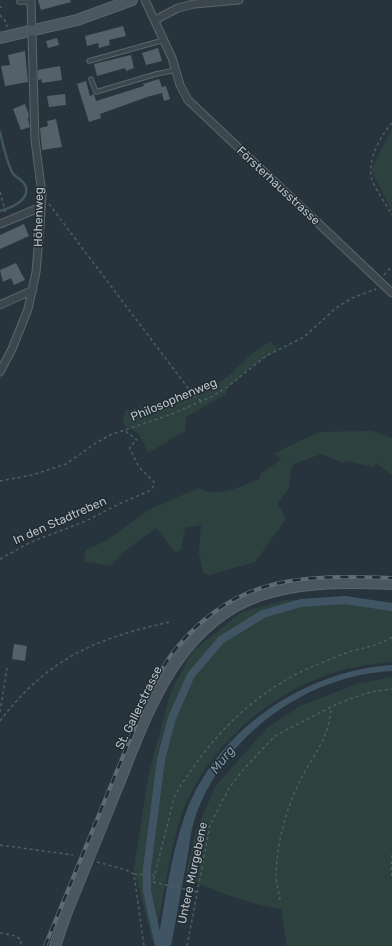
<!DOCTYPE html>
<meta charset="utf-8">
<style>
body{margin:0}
canvas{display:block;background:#28343d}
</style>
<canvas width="392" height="946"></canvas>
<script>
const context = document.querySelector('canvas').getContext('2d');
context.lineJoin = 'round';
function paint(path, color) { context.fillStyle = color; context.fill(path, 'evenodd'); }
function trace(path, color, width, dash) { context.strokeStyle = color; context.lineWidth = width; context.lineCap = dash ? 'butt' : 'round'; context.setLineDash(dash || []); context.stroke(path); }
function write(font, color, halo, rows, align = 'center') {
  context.font = font + ' Rubik,sans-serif'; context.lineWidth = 3; context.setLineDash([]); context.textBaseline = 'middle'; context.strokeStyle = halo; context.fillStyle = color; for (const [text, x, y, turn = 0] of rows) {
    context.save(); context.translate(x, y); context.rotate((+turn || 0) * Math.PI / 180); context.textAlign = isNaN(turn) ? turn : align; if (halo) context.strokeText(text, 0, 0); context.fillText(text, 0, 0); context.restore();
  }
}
const green = new Path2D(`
 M392,128V211L371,170Z
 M270,342L278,349L251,367L227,388L226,394L186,417L185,431L148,453L139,434L123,424L125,411C152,404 197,397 220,382C239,369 247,354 270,342Z
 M371,431L392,438V475L376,463L374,467L346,461L344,463L321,454L294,464L291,469L289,488L277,503L286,519L255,562L209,575L203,572L199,553L201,525L185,528L181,550L175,552L156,528L126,550L110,566L84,561L86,550L104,542L152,508L199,488C215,500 243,485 260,479V474L281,460L275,453L319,432Z
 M286,600L392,602V662C368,664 344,668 321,677C257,702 198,758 178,826C167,865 163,905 153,944L134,868L149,773L171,691L193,651L242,612Z
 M392,677V946H287L281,909C247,904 217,891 185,878L195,834L215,787L267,728L300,706L360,683Z`);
const water = new Path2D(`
 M392,665V671C306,675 223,736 195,818C191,829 190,842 188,854C182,884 177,915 171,946H157C165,903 170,857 185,815C216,730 304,671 392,665Z`);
const stream = new Path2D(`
 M0,132C3,145 6,160 12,172C14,177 22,179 25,185C32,200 10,208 0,211`);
const canal = new Path2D(`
 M159,946L147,891V869L161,760L172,718L191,675L221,640L263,614L301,603L345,600L392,607`);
const building = new Path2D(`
 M38,0H70L71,2L41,10Z
 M123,26L126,36L109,40L110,45L99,48L98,43L87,46L85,36Z
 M57,38L59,45L48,48L46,41Z
 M158,48L162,61L146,65L142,53Z
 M25,51L28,82L5,86L1,66L10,65L8,55Z
 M131,55L134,68L126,71L125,68L97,76L94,64Z
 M60,66L62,80L42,83L41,79L38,80V70Z
 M159,79L162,87L166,86L170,99L164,101L162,93L147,97L100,114L101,118L89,122L77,84L86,81L90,96L94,94L96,101L144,86L143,84Z
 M65,94L66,105L49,107L47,96Z
 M25,104L29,115L28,119L30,127L21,130L13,109Z
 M56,119L62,147L42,150L40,128L48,126L47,121Z
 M24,224L29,236L0,249V235Z
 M16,263L25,280L14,285L11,278L3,282L0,270Z
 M14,644L27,646L25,661L12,659Z`);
const path = new Path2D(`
 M0,7H2
 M0,15L6,22L7,27
 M392,123C380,136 366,163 372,180C377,192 386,204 392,215
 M0,192L6,214
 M49,204L194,396L201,401
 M384,275L392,266
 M0,481L32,475L66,464L96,443L110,435L172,414L209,398L226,388L266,356L304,337L336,308L352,298L376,289
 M0,559L31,542L86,521L119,504L149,491L154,486V482L139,467L130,449V446L137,440L124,430
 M0,712L7,668
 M0,721C47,659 96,638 170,622
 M0,845L73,855
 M392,855L391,865L392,879
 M97,862L126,870L134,874L144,946
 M134,874L154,875
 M197,892L153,882L174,798C180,785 189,774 197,762C229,718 270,683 321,663C331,659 342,654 352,651C367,647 380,645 392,637
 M280,900C279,892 276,883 276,876C277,839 288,800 307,768C320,746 329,734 331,707
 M0,933L16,936L21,940V946
 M187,946L210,825L229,788L243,770L274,737L284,731C319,714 352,692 392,689`);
const lane = new Path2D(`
 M19,2H31
 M89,61L164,40
 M91,79L96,92L156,74L176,70`);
const street = new Path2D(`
 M145,0L172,58L180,85L188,100L392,293
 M155,20L178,8L194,4L239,0
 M0,224L41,207
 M0,305L33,290
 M0,372L12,349L28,309L36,272L40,227L42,194L35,140L31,0`);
const secondary = new Path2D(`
 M0,38L77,20L132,0
 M55,946L66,914C83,872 100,830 117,788C145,719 172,635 246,601C291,581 343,582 392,584`);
const rail = new Path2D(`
 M45,946L144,705C154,684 164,662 179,645C239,574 307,575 392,578`);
const streetNames = [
 ["Försterhausstrasse",278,186,43],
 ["Höhenweg",39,217,-89],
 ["Philosophenweg",174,400,-23],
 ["In den Stadtreben",60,521,-24],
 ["St. Gallerstrasse",139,708,-64],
 ["Untere Murgebene",193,873,-78]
];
const waterNames = [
 ["Murg",223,760,-52]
];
paint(green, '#2d423f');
paint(water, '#405564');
trace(stream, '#405564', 2.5);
trace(canal, '#405564', 8);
paint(building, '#54616a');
trace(lane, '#5a646b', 5.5);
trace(street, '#5a646b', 9);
trace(secondary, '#5a646b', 12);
trace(path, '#4c5f5e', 1.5, [3, 3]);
trace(lane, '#3c464d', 3.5);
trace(street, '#3c464d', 7);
trace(secondary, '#4a5660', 10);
trace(rail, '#5e6a74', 4);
trace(rail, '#212b32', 2.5, [8]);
write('12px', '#b8c1c8', '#212b32', streetNames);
write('italic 13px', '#7c96a8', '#212b32', waterNames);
</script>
